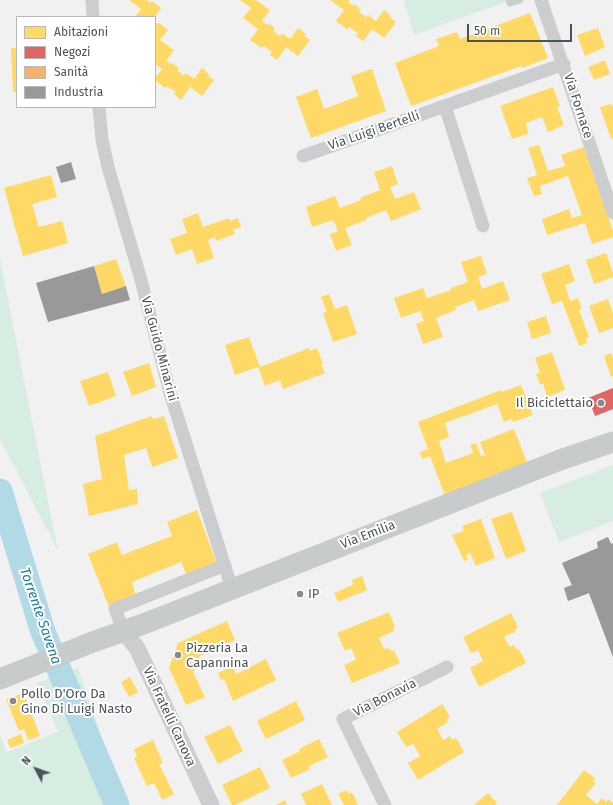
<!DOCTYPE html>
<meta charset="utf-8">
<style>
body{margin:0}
#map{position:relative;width:613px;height:805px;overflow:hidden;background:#f1f1f1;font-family:"Fira Sans",sans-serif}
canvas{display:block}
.legend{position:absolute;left:16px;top:16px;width:140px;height:92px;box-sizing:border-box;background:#fff;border:1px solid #b7babd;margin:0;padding:5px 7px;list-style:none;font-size:12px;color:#4a535b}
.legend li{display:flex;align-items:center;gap:8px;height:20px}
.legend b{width:20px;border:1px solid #b7babd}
.north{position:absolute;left:16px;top:749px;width:40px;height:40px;-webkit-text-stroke:3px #fff;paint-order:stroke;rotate:311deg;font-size:11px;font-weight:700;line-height:16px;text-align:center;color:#4a535b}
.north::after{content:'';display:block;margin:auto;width:14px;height:18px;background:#4a535b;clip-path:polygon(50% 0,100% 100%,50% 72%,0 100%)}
.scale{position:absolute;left:467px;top:24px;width:105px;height:18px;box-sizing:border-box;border:2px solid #4a535b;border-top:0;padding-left:5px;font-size:12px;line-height:14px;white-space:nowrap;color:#4a535b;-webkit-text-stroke:3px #fff;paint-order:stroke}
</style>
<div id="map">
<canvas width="613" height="805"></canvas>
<ul class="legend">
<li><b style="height:11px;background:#ffd966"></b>Abitazioni</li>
<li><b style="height:11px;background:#e06666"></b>Negozi</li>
<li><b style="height:11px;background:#f6b26b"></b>Sanità</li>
<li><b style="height:11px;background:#999"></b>Industria</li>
</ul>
<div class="north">N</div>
<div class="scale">50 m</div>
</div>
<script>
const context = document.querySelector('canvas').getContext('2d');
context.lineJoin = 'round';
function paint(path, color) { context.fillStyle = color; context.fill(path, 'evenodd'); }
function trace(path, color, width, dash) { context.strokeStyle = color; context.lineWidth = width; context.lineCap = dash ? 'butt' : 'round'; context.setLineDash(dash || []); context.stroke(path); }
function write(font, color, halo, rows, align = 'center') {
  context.font = font + ' "Fira Sans",sans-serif'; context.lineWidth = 4; context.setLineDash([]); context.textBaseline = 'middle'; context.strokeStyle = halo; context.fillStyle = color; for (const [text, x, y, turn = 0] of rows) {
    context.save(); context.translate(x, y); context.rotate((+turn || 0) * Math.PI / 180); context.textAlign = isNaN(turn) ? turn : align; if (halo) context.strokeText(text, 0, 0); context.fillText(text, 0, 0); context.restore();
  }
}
const green = new Path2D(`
 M404,0H511L414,35Z
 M0,259L58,551L0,439Z
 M613,465V521L559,542L540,493Z
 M78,668L125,805H0V735L6,752L58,732L37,683Z`);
const homes = new Path2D(`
 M129,0H147L150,3L152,1L161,8L155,17H135L141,9Z
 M240,0H256L270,10L262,21L267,25L268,23L275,28L273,31L280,36L282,33L290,39L298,28L306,34L304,36L310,40L298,56L286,47L277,60L270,55L272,52L264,46L262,48L250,40L258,29L243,18L251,8Z
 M330,0H350L348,2L353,6L354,4L361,10L359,12L366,17L368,15L376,21L384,10L391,16L390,17L396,22L384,38L372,29L363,41L356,36L358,33L349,27L348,30L336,21L344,10Z
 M530,13L548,58L522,68L521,66L411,106L395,63L439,46L436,39L457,32L460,39Z
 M155,22L158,24L159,23L168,30L160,40L174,50L166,61L171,64L172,63L179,68L177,70L184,76L186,73L194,79L202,68L209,74L208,76L214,80L202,96L190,87L181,100L174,94L176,92L167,86L165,88L155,80V78L162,69L155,64Z
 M598,28L605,47L585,56L577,35Z
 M11,48H17V92H13Z
 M605,60L610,74L594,80L588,67Z
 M372,69L386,111L311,138L296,97L317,89L324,109L358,96L351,76Z
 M553,87L560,106L557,107L564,125L548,132L542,117L526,123L528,134L512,139L500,106Z
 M611,104L612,106L613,105V138L611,139L600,107Z
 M539,145L548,171L565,166L561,155L584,147L613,231V237L592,244L585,223L547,235L542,219L569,209L572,218L582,215L568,176L540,186L542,194L534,196L527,178L537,175L528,148Z
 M392,166L398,184L390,187L395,199L414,192L421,209L391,221L386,210L366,218L367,220L345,228L352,245L336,251L330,234L338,231L333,220L312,227L306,207L335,196L340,208L361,200L360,198L380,190L374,172Z
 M51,175L57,197L32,204L39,227L62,221L68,243L23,256L4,188Z
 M198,213L203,227L229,218L230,221L238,218L241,227L233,230L235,234L216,241L215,237L208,240L214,258L197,264L192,249L176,255L170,239L187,233L182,219Z
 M606,253L613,273V277L594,284L586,260Z
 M481,256L487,274L478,277L482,289L503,281L510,300L478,311L474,300L455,307L456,310L436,318L443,337L423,344L416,324L424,321L420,311L401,318L394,298L423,288L427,298L451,290V288L468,282L461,262Z
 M116,259L126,286L102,294L94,266Z
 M569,264L575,281L565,285L570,301L578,298L582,309L579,310L589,337L586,338L587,343L579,346L562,301L552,304L541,274Z
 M329,294L335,309L347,305L357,334L333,342L323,313L327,312L321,297Z
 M608,299L613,313V328L599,333L589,306Z
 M546,316L551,333L532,339L527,322Z
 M249,337L260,367L309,348L310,351L317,348L323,364L321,365L325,373L283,389L280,380L265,386L258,367L235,375L225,345Z
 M552,352L565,390L547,397L543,384H540L536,374L540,373L535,358Z
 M611,353L613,358V376L611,377L604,356Z
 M149,363L156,387L132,396L123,372Z
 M108,372L116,396L89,406L80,381Z
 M521,385L533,415L513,422L512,419L504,422L497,404L445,423L449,437L439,441L446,463L473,453L470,445L476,443L481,456L485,455L480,442L514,429L528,465L445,496L430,456L422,459L420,452L428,449L418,422L501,390V392Z
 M152,416L153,419L164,416L178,458L152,467L146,448L124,455L129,490L137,489L138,504L89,516L83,484L102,479L95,436Z
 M197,510L217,564L187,576L181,562L132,582L136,596L109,607L88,554L117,542L122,555L172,536L167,522Z
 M512,512L526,551L506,559L491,519Z
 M481,519L495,558L476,566L470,553L466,555L468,560L464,561L452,535L464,531L462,526Z
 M362,576L367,590L338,602L334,593L353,585L352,580Z
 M389,612L395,627L393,629L394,631L379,638L384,649L389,648L390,651L394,650L400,663L352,683L344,665L356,660L351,648L345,651L337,633Z
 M511,613L518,627L515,629L516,631L504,637L510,647L514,645L517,650L519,649L526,663L479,687L470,668L483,661L478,650L471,653L463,637Z
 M227,621L235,640L200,656L193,672L205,697L186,705L169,668L178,643Z
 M266,659L276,680L233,701L224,679L221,680L218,673L233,666L236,674Z
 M130,677L138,692L129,697L121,682Z
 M24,693L40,736L28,740L24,729L19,731L6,699Z
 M296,701L305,720L266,739L257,721Z
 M442,704L450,717L447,719L448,722L437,729L443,740L450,736L452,740L456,738L464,752L418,780L408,763L420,756L413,744L406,747L397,732Z
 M230,725L243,751L218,764L204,737Z
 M21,734L24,743L10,748L7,740Z
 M319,739L328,757L309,766L310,769L291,778L282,760L300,751L299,749Z
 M153,740L163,763L159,764L174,794L162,800L154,783L147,786L134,758L137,757L134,749Z
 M260,767L270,788L235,805H232L222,785Z
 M584,770L595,778L593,781L596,783L586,795L597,804L602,798L606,802L608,799L613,803V805H557Z
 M322,784L332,805H306L301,794Z
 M347,790L349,794L352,792L358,805H344L338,794Z
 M488,793L497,803L495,805H474Z
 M285,800L287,805H276Z`);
const shops = new Path2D(`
 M613,388V409L595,416L588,398Z`);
const health = new Path2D(`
 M608,537L611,544L613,543V657L589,593L568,601L564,588L572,585L562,563L598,548L597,542Z`);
const industry = new Path2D(`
 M71,162L76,179L61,183L56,167Z
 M94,266L102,294L126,286L130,300L48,322L36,283Z
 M608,537L611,544L613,543V657L589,593L568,601L564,588L572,585L562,563L598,548L597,542Z`);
const river = new Path2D(`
 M0,491L43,632L117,805`);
const service = new Path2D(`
 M509,0L510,3L520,0`);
const minor = new Path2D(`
 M92,0L93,17
 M541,0L613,213
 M445,106L483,226
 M99,107L102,140L108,167L141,280L170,393L232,589
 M303,156L564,64
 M124,632L115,609L225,565
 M385,805L343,719L447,667`);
const tertiary = new Path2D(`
 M124,632L137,648L211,805`);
const primary = new Path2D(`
 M0,679L90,643L146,623L560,460L613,442`);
const markers = [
 [601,403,4,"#848a90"],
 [300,594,4,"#848a90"],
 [178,655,4,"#848a90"],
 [13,701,4,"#848a90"]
];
const streetNames = [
 ["Via Fornace",578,106,72],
 ["Via Luigi Bertelli",374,131,-19],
 ["Via Guido Minarini",159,349,75],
 ["Via Emilia",368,535,-21],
 ["Via Bonavia",385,698,-27],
 ["Via Fratelli Canova",169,717,65]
];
const poiNames = [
 ["Il Biciclettaio",593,403,"right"],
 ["IP",308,594],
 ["Pizzeria La",186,648],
 ["Capannina",186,663],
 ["Pollo D'Oro Da",21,694],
 ["Gino Di Luigi Nasto",21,709]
];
const waterNames = [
 ["Torrente Savena",40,616,71]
];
paint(green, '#d8ede1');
paint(homes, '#ffd966');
paint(shops, '#e06666');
paint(health, '#f6b26b');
paint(industry, '#999');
trace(river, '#b1dae6', 25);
trace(service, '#cbcdcf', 7);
trace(minor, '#cbcdcf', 13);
trace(tertiary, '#cbcdcf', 17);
trace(primary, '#c8cbcc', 21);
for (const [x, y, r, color] of markers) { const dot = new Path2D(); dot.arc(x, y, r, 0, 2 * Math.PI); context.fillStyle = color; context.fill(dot); trace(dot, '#fff', 1.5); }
write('13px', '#4a535b', '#fff', streetNames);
write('13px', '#4a535b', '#fff', poiNames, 'left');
write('italic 14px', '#1d7c9b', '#fff', waterNames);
</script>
